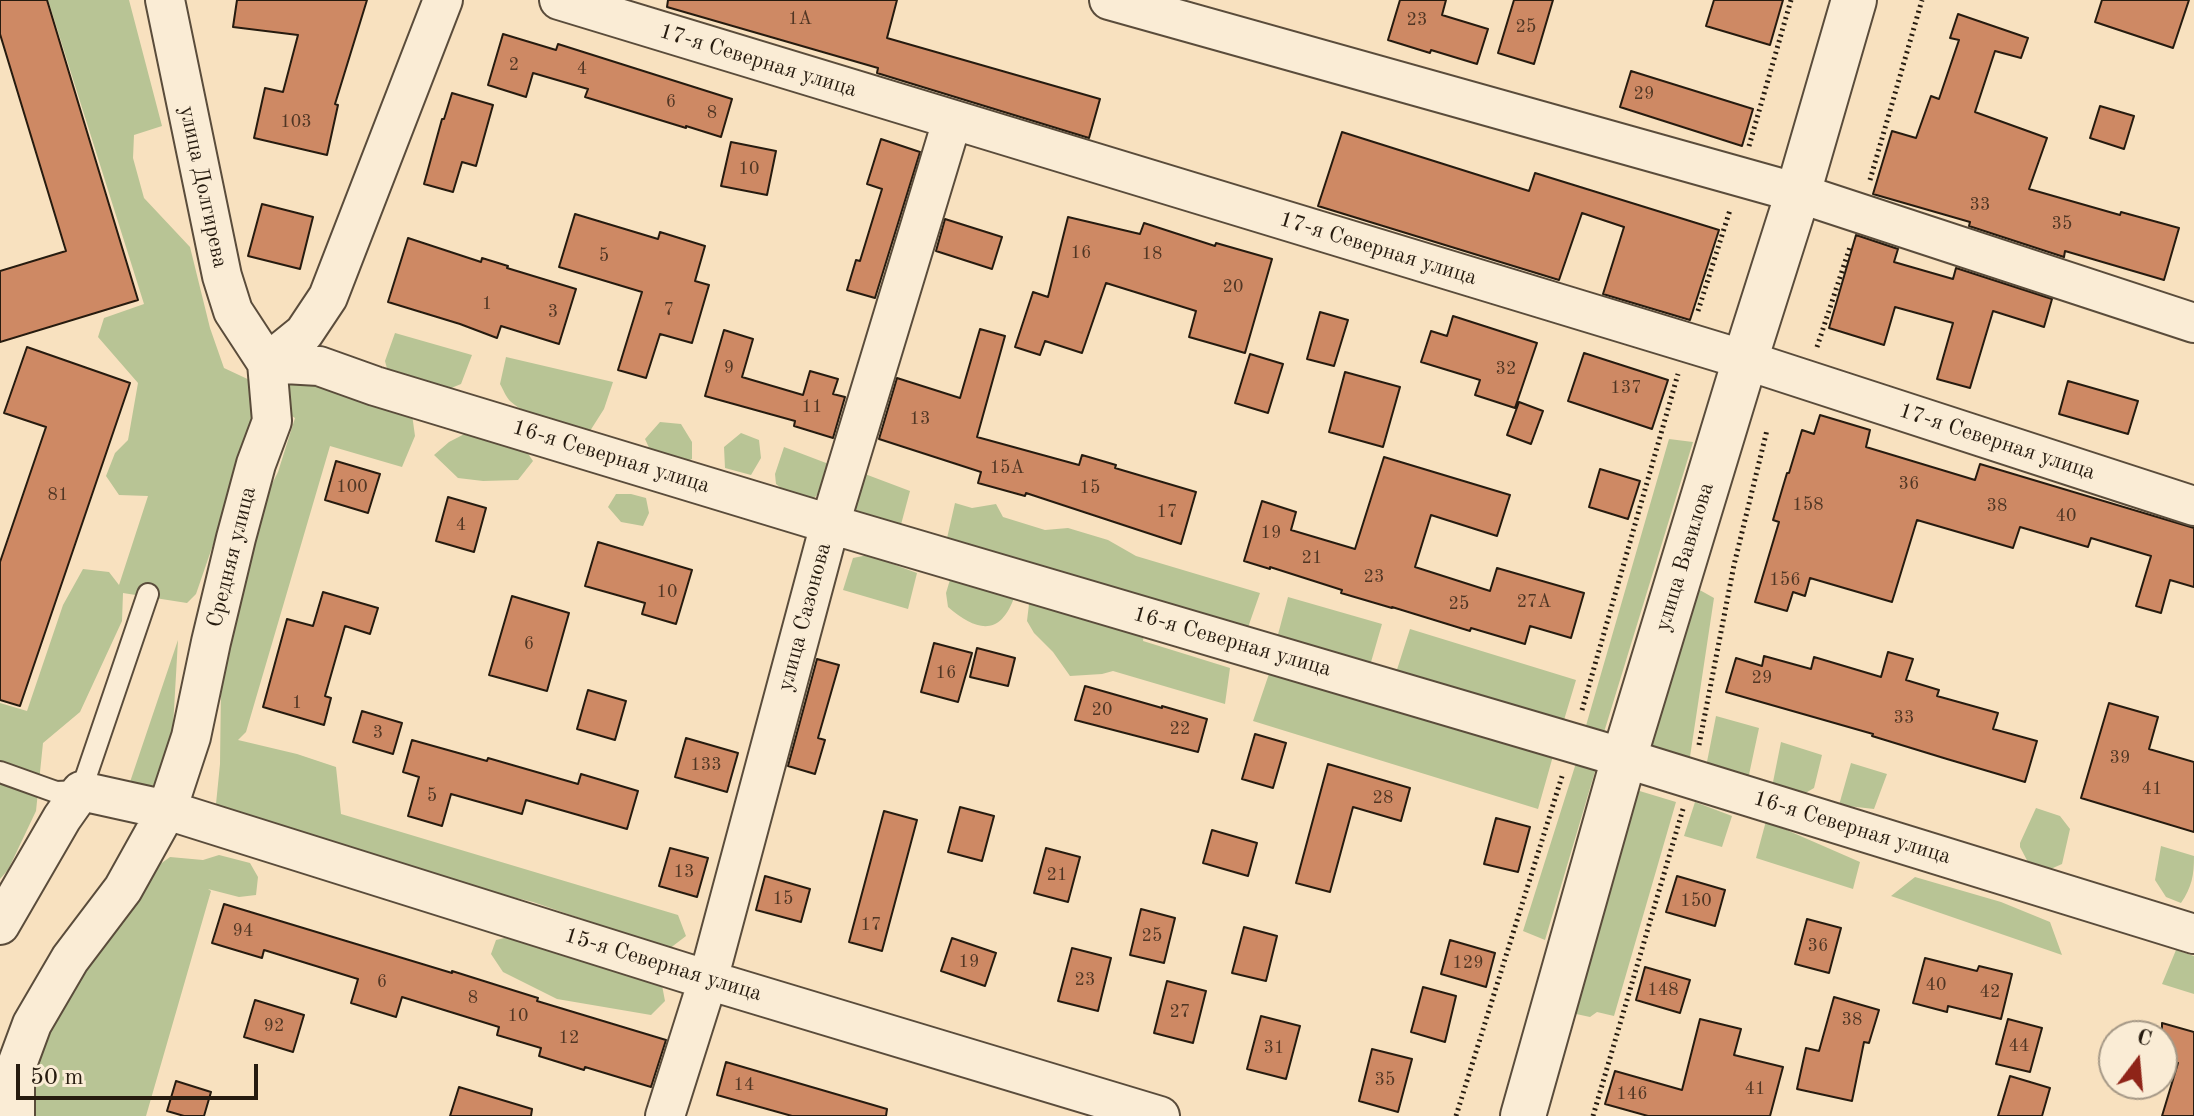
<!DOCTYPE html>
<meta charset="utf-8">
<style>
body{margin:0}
#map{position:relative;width:2194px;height:1116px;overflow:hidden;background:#f8e1bf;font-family:"Old Standard TT",serif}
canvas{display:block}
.north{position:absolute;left:2098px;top:1020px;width:80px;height:80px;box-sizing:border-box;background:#faecd5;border:2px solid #a59886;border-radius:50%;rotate:16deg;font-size:22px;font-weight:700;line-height:32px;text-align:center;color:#261b0f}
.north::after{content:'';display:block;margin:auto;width:28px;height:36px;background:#8f2418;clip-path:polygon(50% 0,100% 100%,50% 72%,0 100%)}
.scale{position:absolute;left:16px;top:1064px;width:242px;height:36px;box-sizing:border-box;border:4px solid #261b0f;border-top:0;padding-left:10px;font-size:24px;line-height:28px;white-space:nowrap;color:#261b0f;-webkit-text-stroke:6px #faecd5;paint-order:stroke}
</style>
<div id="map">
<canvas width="2194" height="1116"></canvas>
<div class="north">С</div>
<div class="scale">50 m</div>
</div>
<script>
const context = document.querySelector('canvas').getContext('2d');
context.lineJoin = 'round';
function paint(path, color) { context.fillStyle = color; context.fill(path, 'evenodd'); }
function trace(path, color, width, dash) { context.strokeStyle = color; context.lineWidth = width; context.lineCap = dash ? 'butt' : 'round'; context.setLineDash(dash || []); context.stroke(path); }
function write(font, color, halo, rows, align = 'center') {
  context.font = font + ' "Old Standard TT",serif'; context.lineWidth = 7; context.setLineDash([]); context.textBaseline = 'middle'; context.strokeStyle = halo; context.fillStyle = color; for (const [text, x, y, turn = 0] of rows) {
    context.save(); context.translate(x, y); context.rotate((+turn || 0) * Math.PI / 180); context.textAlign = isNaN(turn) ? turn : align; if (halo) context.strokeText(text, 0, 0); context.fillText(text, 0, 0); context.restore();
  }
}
const green = new Path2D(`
 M48,0H129L162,126L134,135L133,158L144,198L190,247L210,328L224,368L256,383L258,414L196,594L187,603L123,593L122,621L80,712L43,743L36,811L8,870L0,879V703L27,711L63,605L83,569L109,572L119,585L148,496L119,495L106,476L115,453L128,440L138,383L98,337L104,318L144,304Z
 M395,333L472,355L461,384L444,391L389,376L385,361Z
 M506,357L613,382L604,409L590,431C567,425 528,418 510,401C506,397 503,389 500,384Z
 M295,375L411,407L415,436L402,467L330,446L246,732L238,740L297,754L336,767L341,814L678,915L686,936L669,949L533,902L434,878L224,823L216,804L220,764L221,688L226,654L260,508L278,472L295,418L282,410L284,384Z
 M660,422L681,424L692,442V459L675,466L651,452L645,439Z
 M478,427L516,436L533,461L518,480L483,481L458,478L434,455L449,442Z
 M741,433L759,440L761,458L751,475L725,468L724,447Z
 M1669,439L1693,442L1601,742L1583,736Z
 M784,447L834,466L823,489L805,507L776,484L775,474Z
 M857,471L910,491L899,532L844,511Z
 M616,494H631L646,498L649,513L643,526L621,522L608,507Z
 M955,503L972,508L996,504L1003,517L1045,530L1068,528L1108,540L1136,556L1260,593L1245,636L945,547Z
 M868,555L917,573L908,609L843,590L853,558Z
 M952,573L1015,595C1001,637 977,632 948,607L946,593Z
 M1689,584L1714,598L1688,770L1637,752Z
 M1288,597L1382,624L1369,669L1276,642Z
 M1040,598L1144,634L1143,641L1230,668L1225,704L1113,671L1102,674L1070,676L1053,652L1034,633L1027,621L1029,604Z
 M1410,629L1576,680L1561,730L1394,679Z
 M178,640L173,727L163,771L151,788L131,787L130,782Z
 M1272,665L1553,756L1538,809L1253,721Z
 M1716,716L1759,728L1747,784L1705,772Z
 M1781,742L1822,755L1814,788L1802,795L1772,787Z
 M1576,763L1596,768L1545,940L1523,931Z
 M1851,763L1887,774L1874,809L1839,805Z
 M1633,789L1676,802L1614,1016L1597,1012L1590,1017L1567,1012Z
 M1695,802L1732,816L1722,847L1684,836Z
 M2036,808L2060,816L2070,829L2062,864L2046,871L2030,866L2020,847V843Z
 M1766,821L1860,862L1853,889L1756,858Z
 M2161,846L2194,856C2194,875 2192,887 2181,903L2166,897L2155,880Z
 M219,855L250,863L258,877L256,895L239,897L208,889L211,891L146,1116H22L32,1045L152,870L170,857L203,860Z
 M1915,877L2001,902L2050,922L2062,955L1891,896Z
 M516,935L661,980L665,1001L651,1015L557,999L503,972L491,954L496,940Z
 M2176,950L2194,956V994L2162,984Z`);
const building = new Path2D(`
 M0,0H47L138,300L0,342V271L66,251L0,34Z
 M237,0H367L335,104L338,105L327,155L254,138L265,88L283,92L298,35L233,27Z
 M668,0H897L887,38L1100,99L1089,138L877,73L878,68L667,7Z
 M1400,0H1446L1442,15L1488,29L1477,64L1431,50L1430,53L1388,40Z
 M1514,0H1553L1534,64L1498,53Z
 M1714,0H1783L1770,45L1706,26Z
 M2102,0H2189L2173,48L2095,22Z
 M1958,14L2028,38L2021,58L1995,51L1975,112L2047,138L2029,189L2120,215L2121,212L2179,228L2164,280L2065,251L2064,257L1969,226L1970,222L1873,194L1892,131L1916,138L1931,96L1939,99L1959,40L1950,38Z
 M503,34L556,50L558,44L732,99L721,137L686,126V128L585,97L588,89L533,73L526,97L488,85Z
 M1631,71L1753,109L1742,146L1620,107Z
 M452,93L493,105L476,166L462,162L453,192L424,184L442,119H444Z
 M2100,106L2134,116L2124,149L2090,138Z
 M1342,132L1529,191L1535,173L1719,230L1690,320L1603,294L1624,227L1582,213L1559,280L1318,206Z
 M881,139L920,152L875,298L847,290L856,260L860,261L882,189L867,184Z
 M731,142L776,151L767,195L721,186Z
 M262,204L313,217L300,269L248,256Z
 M575,214L658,239L660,232L705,246L695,281L709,285L692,343L660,334L646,378L618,370L642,292L559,267Z
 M1068,217L1140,234L1144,223L1215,246L1216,243L1272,259L1245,353L1189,337L1196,311L1106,283L1082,353L1045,341L1040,355L1015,347L1033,292L1048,297Z
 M945,219L1002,237L992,269L936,251Z
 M1856,235L1898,249L1894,262L1953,279L1956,268L2052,299L2044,327L1993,311L1970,388L1937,379L1953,323L1895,307L1884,345L1829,328Z
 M408,238L481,262L482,258L508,266L507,268L576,289L559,344L501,326L497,338L460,324L388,302Z
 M1320,312L1348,320L1334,366L1307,359Z
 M1453,316L1537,343L1515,408L1475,395L1480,380L1421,362L1431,331L1447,336Z
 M980,329L1005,336L977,437L1079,465L1082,455L1116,465L1115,468L1196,492L1181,544L1026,493L1025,496L978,483L981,472L879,439L897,378L960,398Z
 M724,330L753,339L742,377L803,395L810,371L838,379L833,394L845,397L833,438L794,426L795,421L705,396Z
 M27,347L130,383L20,706L0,700V562L46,427L4,413Z
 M1584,353L1668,380L1652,429L1568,401Z
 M1250,354L1283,364L1268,413L1235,403Z
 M1345,372L1400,387L1383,447L1329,432Z
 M2068,381L2138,401L2128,434L2059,414Z
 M1519,402L1543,411L1531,444L1507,435Z
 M1820,415L1870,430L1866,447L1975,480L1980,464L2194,528V587L2170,580L2161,613L2136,606L2151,556L2091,538L2088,547L2020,527L2013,548L1917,520L1892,602L1810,578L1805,596L1793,592L1787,611L1755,602L1779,522L1773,520L1787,473H1789L1802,430L1814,434Z
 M1384,457L1510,495L1497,536L1431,515L1415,567L1490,591L1497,568L1584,593L1571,638L1530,626L1525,644L1471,628L1470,631L1392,607V608L1341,593L1342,590L1270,567V569L1244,561L1262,501L1296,512L1291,530L1355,549Z
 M336,461L380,474L368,513L325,500Z
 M1600,469L1640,481L1628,519L1589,507Z
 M448,497L486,508L474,552L436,541Z
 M598,542L692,570L676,624L642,614L645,603L585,586Z
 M323,592L378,608L370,634L345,626L325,696L331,698L324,725L263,707L287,619L313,626Z
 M512,596L569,613L547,691L489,675Z
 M934,643L972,653L958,702L921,692Z
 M977,648L1015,658L1008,686L970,677Z
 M1888,652L1913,659L1906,680L1939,690L1937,696L1998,713L1993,729L2037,741L2025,782L1947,759L1872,736L1873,734L1726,692L1736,658L1762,666L1764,656L1811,669L1814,657L1881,677Z
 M817,659L839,665L818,738L825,740L815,774L788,766Z
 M1085,686L1162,708V706L1207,719L1198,752L1075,720Z
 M588,690L626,701L615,740L577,729Z
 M2109,703L2158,717L2149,749L2194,762V832L2081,798Z
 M362,711L402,723L393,754L353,742Z
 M1255,734L1286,743L1273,788L1242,779Z
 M686,738L738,753L727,792L675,777Z
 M412,740L487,761L488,758L578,784L581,774L638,791L627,829L526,800L522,814L451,794L442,826L408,816L419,777L403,772Z
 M1328,764L1410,788L1401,821L1353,807L1330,892L1296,883Z
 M960,807L994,816L982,861L948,852Z
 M884,811L917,820L882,951L849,942Z
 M1496,818L1530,827L1518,872L1484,864Z
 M1212,830L1257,843L1248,876L1203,863Z
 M670,848L708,858L697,897L659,886Z
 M1046,848L1080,857L1068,902L1034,893Z
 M765,876L810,889L801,922L756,910Z
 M1677,876L1725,890L1715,926L1666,912Z
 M224,904L452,973V971L506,988L538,998L537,1001L666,1040L651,1087L585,1067L584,1070L539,1056L541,1048L497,1035L499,1027L402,997L396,1017L351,1003L358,979L264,950L262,958L212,943Z
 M1141,909L1175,918L1164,963L1130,955Z
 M1807,919L1841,928L1829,973L1795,964Z
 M1244,927L1277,936L1266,981L1232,973Z
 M952,938L996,953L985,986L941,971Z
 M1450,940L1495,953L1486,987L1441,974Z
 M1072,948L1111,958L1098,1011L1058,1001Z
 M1925,958L1977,971L1979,966L2012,974L2001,1019L1948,1006L1947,1012L1913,1003Z
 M1645,967L1690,980L1680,1013L1636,1000Z
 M1167,981L1206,991L1193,1043L1154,1033Z
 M1423,987L1456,996L1445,1042L1411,1032Z
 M1834,997L1879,1010L1869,1043L1864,1042L1852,1101L1797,1089L1806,1048L1819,1051Z
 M255,1000L304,1015L293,1052L244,1037Z
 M1261,1016L1300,1026L1286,1079L1247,1069Z
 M1700,1019L1741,1029L1734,1055L1783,1067L1770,1116H1648L1605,1104L1615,1071L1682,1090Z
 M2008,1019L2042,1028L2030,1072L1996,1064Z
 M2162,1023L2194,1032V1116H2162L2178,1063L2162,1059Z
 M1372,1049L1412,1059L1398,1112L1359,1101Z
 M726,1062L887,1109L886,1116H792L717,1095Z
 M2010,1076L2050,1088L2042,1116H1998Z
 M176,1081L211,1092L204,1116H184L167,1111Z
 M459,1087L532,1109L531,1116H450Z`);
const path = new Path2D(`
 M1749,146L1791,0
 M1870,180L1922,0
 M1698,311L1730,210
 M1817,347L1850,247
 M1582,710L1678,374
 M1699,745L1734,565L1767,430
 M1456,1116L1563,773
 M1593,1116L1683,809`);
const service = new Path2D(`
 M0,772L56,792L81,791L148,594`);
const minor = new Path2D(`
 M559,0L1745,360L2194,506
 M1109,0L1798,193L2194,323
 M267,363L319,366L375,386L830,524L1624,758L2194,934
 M267,363L304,333L328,297L443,0
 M0,925L62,818L81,791L167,810L708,980L1160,1116
 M15,1116V1070L32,1024L70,959L123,889L167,810L191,737L211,642L236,538L256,464L272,421L267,363L233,311L222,276L165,0
 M665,1116L708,980L830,524L952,121`);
const tertiary = new Path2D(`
 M1523,1116L1624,758L1745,360L1798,193L1854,0`);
const numberNames = [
 ["1А",800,19],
 ["23",1417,20],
 ["25",1526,27],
 ["2",514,65],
 ["4",582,69],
 ["29",1644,94],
 ["6",671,102],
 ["8",712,113],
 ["103",296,122],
 ["10",749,169],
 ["33",1980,205],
 ["35",2062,224],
 ["16",1081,253],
 ["18",1152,254],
 ["5",604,256],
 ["20",1233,287],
 ["1",487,304],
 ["7",669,310],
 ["3",553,312],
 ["9",729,368],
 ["32",1506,369],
 ["137",1626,388],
 ["11",812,407],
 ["13",920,419],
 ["15А",1007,468],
 ["36",1909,484],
 ["100",352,487],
 ["15",1090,488],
 ["81",58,495],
 ["158",1808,505],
 ["38",1997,506],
 ["17",1167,512],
 ["40",2066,516],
 ["4",461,525],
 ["19",1271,533],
 ["21",1312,558],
 ["23",1374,577],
 ["156",1785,580],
 ["10",667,592],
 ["27А",1534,602],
 ["25",1459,604],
 ["6",529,644],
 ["16",946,673],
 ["29",1762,678],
 ["1",297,703],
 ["20",1102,710],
 ["33",1904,718],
 ["22",1180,729],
 ["3",378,733],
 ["39",2120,758],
 ["133",706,765],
 ["41",2152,789],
 ["5",432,796],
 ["28",1383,798],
 ["13",684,872],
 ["21",1057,875],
 ["15",783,899],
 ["150",1696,901],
 ["17",871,925],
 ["94",243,931],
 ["25",1152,936],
 ["36",1818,946],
 ["19",969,962],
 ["129",1468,963],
 ["23",1085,980],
 ["6",382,982],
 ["40",1936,985],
 ["148",1663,990],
 ["42",1990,992],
 ["8",473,998],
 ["27",1180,1012],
 ["10",518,1016],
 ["38",1852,1020],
 ["92",274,1026],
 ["12",569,1038],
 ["44",2019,1046],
 ["31",1274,1048],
 ["35",1385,1080],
 ["14",744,1085],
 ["41",1755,1089],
 ["146",1632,1094]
];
const streetNames = [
 ["17-я Северная улица",758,61,17],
 ["улица Долгирева",203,187,78],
 ["17-я Северная улица",1378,249,17],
 ["17-я Северная улица",1997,442,18],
 ["16-я Северная улица",611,457,17],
 ["Средняя улица",232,557,-76],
 ["улица Вавилова",1685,557,-73],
 ["улица Сазонова",805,617,-75],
 ["16-я Северная улица",1232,642,16],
 ["16-я Северная улица",1852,828,17],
 ["15-я Северная улица",663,965,17]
];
paint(green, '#b8c495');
paint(building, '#ce8964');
trace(building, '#261b0f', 2);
trace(service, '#5a4c3b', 24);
trace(minor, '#5a4c3b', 42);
trace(tertiary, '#5a4c3b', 48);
trace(path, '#261b0f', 5, [2, 4]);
trace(service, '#faecd5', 20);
trace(minor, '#faecd5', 38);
trace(tertiary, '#faecd5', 44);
write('18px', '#503624', null, numberNames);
write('22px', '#261b0f', '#faecd5', streetNames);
</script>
